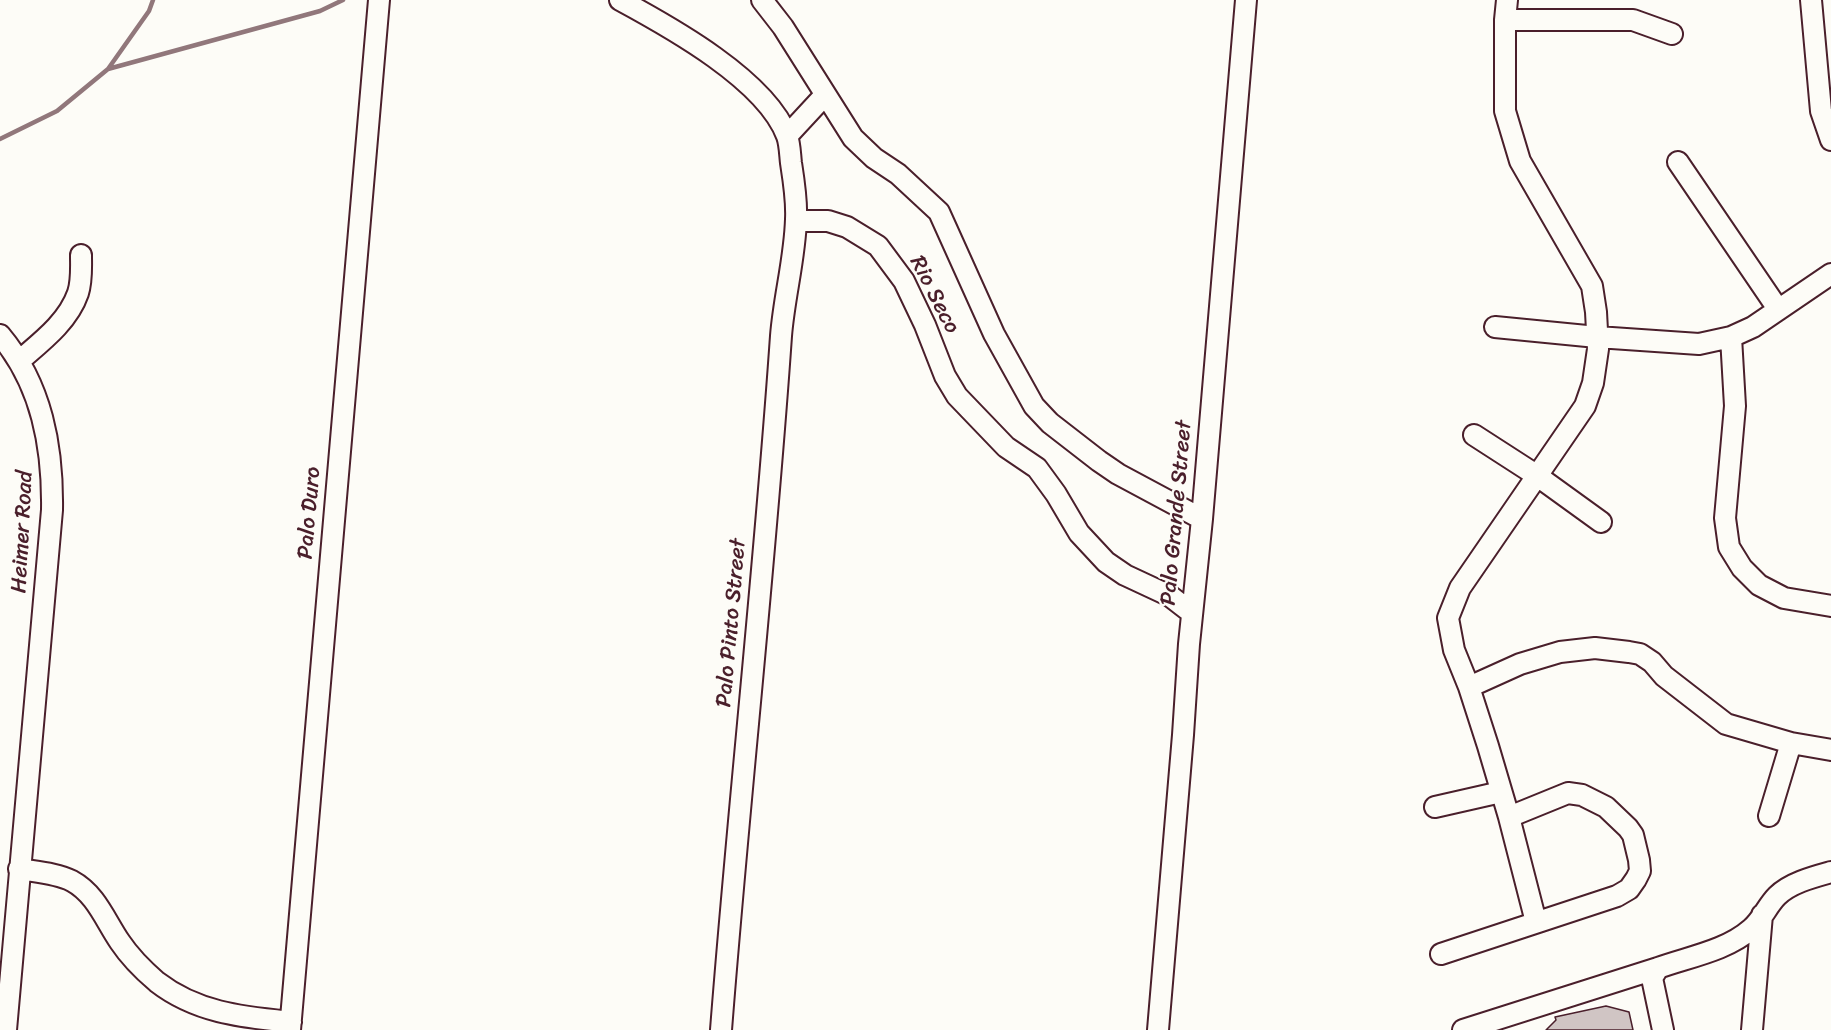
<!DOCTYPE html>
<style>
body{margin:0}
canvas{display:block;background:#fdfcf7}
</style>
<canvas width="1831" height="1030"></canvas>
<script>
const context = document.querySelector('canvas').getContext('2d');
context.lineJoin = 'round';
function trace(path, color, width, dash) { context.strokeStyle = color; context.lineWidth = width; context.lineCap = dash ? 'butt' : 'round'; context.setLineDash(dash || []); context.stroke(path); }
function paint(path, color) { context.fillStyle = color; context.fill(path, 'evenodd'); }
function write(font, color, halo, rows, align = 'center') {
  context.font = font + ' Sriracha,sans-serif'; context.lineWidth = 4.5; context.setLineDash([]); context.textBaseline = 'middle'; context.strokeStyle = halo; context.fillStyle = color; for (const [text, x, y, turn = 0] of rows) {
    context.save(); context.translate(x, y); context.rotate((+turn || 0) * Math.PI / 180); context.textAlign = isNaN(turn) ? turn : align; if (halo) context.strokeText(text, 0, 0); context.fillText(text, 0, 0); context.restore();
  }
}
const stream = new Path2D(`
 M108,69L320,11L343,0
 M0,139L57,111L108,69L149,11L153,0`);
const building = new Path2D(`
 M1606,1006L1629,1012L1633,1030H1546L1556,1020L1555,1017Z`);
const minor = new Path2D(`
 M620,0C670,27 766,80 787,136C790,144 790,155 791,163C794,182 797,200 796,219C795,258 784,297 781,336C765,568 739,799 721,1030
 M762,0L783,27L853,138L874,158L898,174L939,212L994,334L1034,406L1050,423L1099,461L1118,474L1202,519
 M1507,0L1505,20V111L1520,161L1592,286L1596,312L1598,349L1593,383L1585,406L1460,588L1448,618L1454,650L1469,687L1488,746L1509,817L1536,922
 M1811,0L1821,111L1831,140
 M1505,20H1633L1672,34
 M787,136L825,95
 M1678,162L1778,309
 M796,221H828L847,227L878,246L904,281L925,325L945,376L957,396L1006,447L1037,468L1056,494L1079,533L1106,562L1125,575L1170,596L1192,613
 M1495,327L1597,337L1699,344L1731,337L1753,327L1831,274
 M0,335C42,385 53,447 52,510L6,1030
 M1731,337L1735,406L1725,518L1729,547L1742,568L1759,585L1784,598L1831,606
 M19,361C41,342 68,322 78,293C82,281 81,268 81,255
 M1474,435L1536,475L1601,522
 M1469,687L1520,664L1560,652L1595,648L1629,652L1640,654L1652,662L1664,676L1726,724L1791,743L1831,750
 M1435,807L1501,792
 M1769,816L1791,743
 M19,869C36,872 56,873 72,881C96,894 105,920 120,942C130,957 143,970 157,982C197,1013 243,1017 291,1022
 M1441,954L1617,896L1629,889L1636,879L1640,871L1639,860L1633,835L1628,828L1606,807L1582,795L1568,793L1509,817
 M290,1030L379,0
 M1158,1030L1183,735L1189,644L1202,519L1246,0
 M1463,1030L1658,968
 M1663,1030L1652,978L1658,968C1688,957 1726,951 1751,929C1762,920 1767,906 1777,896C1790,883 1813,877 1831,872
 M1752,1030L1762,915`);
const streetNames = [
 ["Rio Seco",934,295,63],
 ["Palo Duro",310,513,-85],
 ["Palo Grande Street",1177,513,-85],
 ["Heimer Road",23,532,-87],
 ["Palo Pinto Street",732,623,-85]
];
trace(stream, '#91777b', 4.5);
paint(building, '#d0c5c4');
trace(building, '#4a1f2b', 1.5);
trace(minor, '#4a1f2b', 24);
trace(minor, '#fdfcf7', 20);
write('22px', '#4a1f2b', '#fdfcf7', streetNames);
</script>
